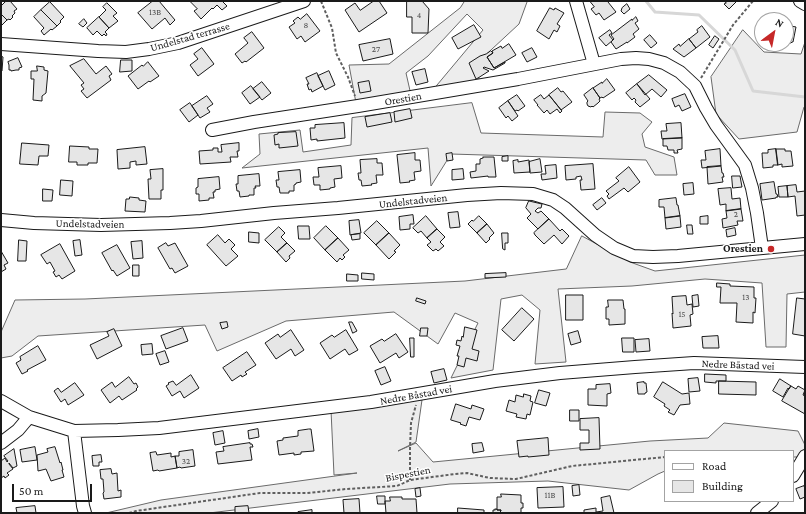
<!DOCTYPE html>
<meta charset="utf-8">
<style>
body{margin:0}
#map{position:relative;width:806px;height:514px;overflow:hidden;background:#fff;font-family:"Crimson Pro",serif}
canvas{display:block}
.frame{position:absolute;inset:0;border:2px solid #1a1a1a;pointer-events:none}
.legend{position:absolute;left:664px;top:450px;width:130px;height:52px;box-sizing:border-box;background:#fff;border:1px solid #a3a3a3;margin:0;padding:5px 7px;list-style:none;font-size:12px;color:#1a1a1a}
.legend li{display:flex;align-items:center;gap:8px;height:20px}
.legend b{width:20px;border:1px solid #a3a3a3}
.north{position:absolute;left:754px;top:12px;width:40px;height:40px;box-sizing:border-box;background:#fff;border:1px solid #a3a3a3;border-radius:50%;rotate:32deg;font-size:11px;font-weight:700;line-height:16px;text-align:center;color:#1a1a1a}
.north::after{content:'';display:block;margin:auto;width:14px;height:18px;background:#c62828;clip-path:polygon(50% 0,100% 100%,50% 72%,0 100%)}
.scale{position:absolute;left:12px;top:484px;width:80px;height:18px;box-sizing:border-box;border:2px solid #1a1a1a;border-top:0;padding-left:5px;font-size:12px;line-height:14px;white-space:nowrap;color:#1a1a1a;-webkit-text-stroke:3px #fff;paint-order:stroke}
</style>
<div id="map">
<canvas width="806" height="514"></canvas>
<div class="frame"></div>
<ul class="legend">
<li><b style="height:5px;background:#fff"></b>Road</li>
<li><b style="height:11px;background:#e6e6e6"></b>Building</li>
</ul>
<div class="north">N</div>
<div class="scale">50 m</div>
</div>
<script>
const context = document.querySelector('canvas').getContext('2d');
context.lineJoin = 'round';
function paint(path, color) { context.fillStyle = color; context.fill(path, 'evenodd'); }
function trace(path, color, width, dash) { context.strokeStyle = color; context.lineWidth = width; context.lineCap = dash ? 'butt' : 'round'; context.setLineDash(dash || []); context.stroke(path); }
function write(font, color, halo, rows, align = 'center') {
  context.font = font + ' "Crimson Pro",serif'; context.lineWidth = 3; context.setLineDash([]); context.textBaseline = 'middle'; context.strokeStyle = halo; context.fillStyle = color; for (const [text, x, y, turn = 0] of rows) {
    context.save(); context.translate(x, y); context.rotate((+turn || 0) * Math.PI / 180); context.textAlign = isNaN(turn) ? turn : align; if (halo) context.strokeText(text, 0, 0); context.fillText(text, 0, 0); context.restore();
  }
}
const built = new Path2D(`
 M465,1H526L527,2L519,24L478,62L479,82L432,91L483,30L467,14L428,56L406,73L411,95L356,103L349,65L389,64L460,8Z
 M743,30L764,52L801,54L805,42V107H804L797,132L739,139L716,114L711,77Z
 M472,103L481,133L603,137L605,112L640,113L652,122L642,134L645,147L674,157L677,175H655L646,160L451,154L431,186L428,148L242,168L260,154L259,134L300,130L303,152L351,145L352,118Z
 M582,236L630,262L655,271L805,255V292L787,294L786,347H766L762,283L705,279L632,286L558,289L566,362L535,364L540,310L522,295L501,299L493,370L451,378L478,323L455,313L438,344L394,312L286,321L217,351L205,325L38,336L12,356L1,358V332L15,300L85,299L465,281L566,269Z
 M422,400L416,442L398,451L416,443L433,462L650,441L708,438L724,423L798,431L805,445V448L803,457H793V451H665V471L658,474L629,490L548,481L450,484L209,513H106L161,500L357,473L334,475L331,410Z`);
const stream = new Path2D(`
 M646,1L655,12L699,15L735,50L753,91L805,97`);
const building = new Path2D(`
 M4,1H10L17,9L14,11L15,13L12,16L13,17L10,20L9,19L7,20L1,14V6L5,2Z
 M153,1H159L175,20L170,25L165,18L152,29L138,13Z
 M190,1H222L227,6L222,10L217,5L213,9L212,8L201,19L194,11L197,9Z
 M374,1H379L387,13L359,32L345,10L355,3L360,10Z
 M407,1H422L429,9L428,33H412V17H407Z
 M590,1H609L608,2L616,12L604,20L599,13L596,15L591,9L594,7Z
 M724,1H737L729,9L724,4L726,3Z
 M50,2L64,17L60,21L61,22L57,26L41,10Z
 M107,3L117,13L113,16L118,21L109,28L99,17L106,10L103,7Z
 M627,4L630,9L624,14L621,11L622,8Z
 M550,8L554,10L555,8L564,13L557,24L560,26L557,32L554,30L549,39L537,31Z
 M41,10L57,26L52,30L51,29L44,35L41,31L44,28L34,17Z
 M1,14L7,20L1,26Z
 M307,14L320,31L305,42L301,36L297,39L289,27L295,23L293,21L298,17L300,19Z
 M99,17L109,28L105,32L107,34L106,36L104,34L102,36L97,31L93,35L87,28Z
 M636,17L638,21L635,23L639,29L633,34L635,37L627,43V42L616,49L611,42L614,39L611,35L632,19V20Z
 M84,19L87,23L83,27L79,24Z
 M761,20H763H762V35L758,34Z
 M474,25L481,37L458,49L452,38Z
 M786,25L796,27L793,42H792L791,43L786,42Z
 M702,26L710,37L696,48L689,39L698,32L697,30Z
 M610,30L612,33L609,35L613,40L606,46L599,38Z
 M252,32L264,48L246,62L245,61L242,63L235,54L248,43L244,38Z
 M650,35L657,43L651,48L644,40Z
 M715,36L719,39L713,48L709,45Z
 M390,39L393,54L363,61L359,45Z
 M689,39L696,48L684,57L673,49L679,44L680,46Z
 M509,44L516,55L494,68L487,57L493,53L492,51L501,46L502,48Z
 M202,48L214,64L198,76L190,65L198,59L194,54Z
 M532,48L537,57L527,62L522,53Z
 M491,51L493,53L487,57L494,68L505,62V63L493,70L484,67L483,68L489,71L478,78L476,79L469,63L480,56L486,54Z
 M1,56L3,57L2,71H1Z
 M18,58L22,67L19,68V70H16L11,71V70H9V65L8,62Z
 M84,59L96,74L106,66L112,74L109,76L111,80L87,98L81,91L84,89L81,85L84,83L70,66Z
 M121,60H132V71L120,72Z
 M148,62L159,76L150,82L149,81L138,89L128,76L142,65L143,66Z
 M37,66L44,67V70L48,71L46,93L42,96V101L33,100L34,79H31V71H37Z
 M425,69L428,82L416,85L412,72Z
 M329,71L335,85L325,90L318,76Z
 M317,73L323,86L312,92L311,89L309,90L307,84H309L306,78Z
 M649,75L667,90L661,97L652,89L645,95L637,84Z
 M607,79L615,90L603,98L602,97L600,98L593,88L602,82V83Z
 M369,81L371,91L360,93L358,83Z
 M262,82L271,93L262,100L253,89Z
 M637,84L650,99L640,107L635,102L636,100L634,98L632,100L626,93Z
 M251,86L260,97L250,104L242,93Z
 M558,88L561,92L563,91L572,102L561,110L549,95Z
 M593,88L600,98L599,99L600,101L598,103L593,107L592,106L591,107L588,106L587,104V102L588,101L584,95Z
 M685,94L691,107L682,111L679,105L675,107L672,99Z
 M517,95L525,106L518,111L517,110L515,111L508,101Z
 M541,95L544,99L549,95L562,111L560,113L557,109L550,114L547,110L544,113L537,105H538L534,100Z
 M207,96L213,104L207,108L210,112L200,118L192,106Z
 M508,101L518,116L512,121L508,116L506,118L499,108Z
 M190,103L198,115L189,122L180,110Z
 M410,109L412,118L395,122L394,112Z
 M390,113L392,122L367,127L365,117Z
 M344,123L345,138L317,141V139L311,140L310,128H315V125Z
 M681,123L682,138L662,139L661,131H667L666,124Z
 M296,132L298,146L279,148V144L275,145L274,135L278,134V133Z
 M682,138V149L677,150L678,153H674V150H668L667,146H663V139Z
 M22,143L49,145L48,156H39L38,165L20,164Z
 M239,143V151H237L238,157H230L231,162L200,164L199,151L213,150V148H218V152H222L221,145Z
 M70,146L89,147V149H98L97,163H88V165H77V162H69Z
 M145,147L147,164L136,165V161L130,162V168L118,169L117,150Z
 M720,149L721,166L702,168L701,160H706L705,151Z
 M776,149H785V151H791L793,166L782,167V164L778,165Z
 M776,149L778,165H773V167L763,168L762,153H768V150Z
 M415,153V160H420L421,171L414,172L415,180L409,181L410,182L400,183L397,155Z
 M452,153L453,160L447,161L446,154Z
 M508,156V161H502V157Z
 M483,157H494L496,177H488V176L471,178L470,172L476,171V164H480V159L483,158Z
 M377,159V163H382L383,175H376L377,183L371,184L372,185L362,186L361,180H359L358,173H361L360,160Z
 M540,159L542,172L530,173L529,162Z
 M518,160V162L529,160L530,172L514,173L513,161Z
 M593,164L595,189L581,190L580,180H582L581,176L576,177V179L566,180L565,166Z
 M556,165L557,178L542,180L541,174H546L545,166Z
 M341,166L342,178L334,179L335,187L330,188V189L320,190V185H314L313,177H319L318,168Z
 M721,166L722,173H723L724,177H722L723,182L708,184L707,167Z
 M629,167L640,182L628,192L624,188L609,199L607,196L609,194L606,191L619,181L616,178Z
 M163,169V190H161V199H149L148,179H151L150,170Z
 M463,169L464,179L452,180V170Z
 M300,170L301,182L296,183V184L294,185V191H289V193H280L279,187H277L276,180H279L278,172Z
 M259,174L260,186H255L256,188H254V195H249V196L240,197L239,191H237L236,184H238V176Z
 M732,176H740L742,187L733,188Z
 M219,177L220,189L215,190V192H213L214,198H209V200L199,201V194H196V188L198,187V179Z
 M61,180L73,181L72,196L60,195Z
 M774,182L776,194H777L778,197H776V198L762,200L760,184Z
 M693,183L694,194L684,195L683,184Z
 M796,185L797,192L805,191V215L797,216L795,196L788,197L787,186Z
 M787,186L788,197H779L778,187Z
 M731,188L732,199L740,198L741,209L726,211V204L720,205L718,189Z
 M43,189L53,190L52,201H43Z
 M130,197L139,198V200L146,201L145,212L125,211L126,199H129Z
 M602,198L606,203L597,210L593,205Z
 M676,198L677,205H678L680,216L665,218L664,207H659V200Z
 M529,201L542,204L541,208H538L535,211L538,213L541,211L549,219L538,229L527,218L531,214L526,208Z
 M741,209L743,221H737L738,225L723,228L722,219L727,218L726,211Z
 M458,212L460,227L450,228L448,213Z
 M413,215L414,224H410V229L400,230L399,217Z
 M426,216L437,229L427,238L421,231L418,233L413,228Z
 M479,216L487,224L477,233L468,224L472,220L473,221Z
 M680,216L681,227L666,229L665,218Z
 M708,216V224H700V217Z
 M549,219L560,231L562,229L569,236L562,244L554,235L544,244L535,235L534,233Z
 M359,220L361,233L350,235L349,221Z
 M377,221L389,233L376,245L364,233Z
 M487,224L494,233L489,238L490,239L486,243L477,233Z
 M687,225H692L693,234H688Z
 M298,226H309L310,239H299Z
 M326,226L338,238L325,250L314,238Z
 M279,227L285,233L281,237L287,243L277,252L265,240Z
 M735,228L736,235L727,237L726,230Z
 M437,229L445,237L440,242L444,246L438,251L436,249L433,251L427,245L431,242L427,238Z
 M249,232L259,233V243L249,242Z
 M389,233L400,245L394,251L396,252L389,259L376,245Z
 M502,233H508V243H505V250L503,249Z
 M360,234V239L352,240L351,235Z
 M218,235L225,243L229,239L235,245L231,249L238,256L226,266L207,245Z
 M338,238L349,250L343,255L345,257L342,260L340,258L337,262L325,250Z
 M19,240L27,241L26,261H18Z
 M80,240L82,255L75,256L73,241Z
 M142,241L143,258L133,259L131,242Z
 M166,243L168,246L175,243L188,266L175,273L172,268L170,269L158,248Z
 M287,243L295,251L289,256L290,258L286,262L277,252Z
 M60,244L75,271L62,279L59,275L56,277L53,272L55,271L50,262L47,264L41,255Z
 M117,245L130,268L117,276L113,270L112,271L102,253Z
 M1,251L8,263L4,265L6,269L1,272Z
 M133,265H139V276H133Z
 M362,273L374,274V280L362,279Z
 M506,273V277L485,278V274Z
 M347,274L358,275V281H347Z
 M717,283L730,284V286L754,287V298H756L755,313L753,312V323L736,322L737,303H720L721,287H717Z
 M566,295H583V320H566Z
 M698,295L699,306L693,307L692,296Z
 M686,296L687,305L692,304L693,314L690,315L691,326L673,328L672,313L673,314L672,297Z
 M417,298L426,301L425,304L416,301Z
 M797,298L805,299V336L793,334Z
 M608,300H623L624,309H625V324L609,325V319H606V307H608Z
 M522,308L534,319L514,341L502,330Z
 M227,322L228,327L222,329L220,323Z
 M349,322H352L357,331L353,333Z
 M465,327L477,330L472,349L479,351L477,361L466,358L464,367L457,365L459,356H457L460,346L456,345L457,340L461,341L462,336L463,337Z
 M183,328L188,341L166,349L161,336Z
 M421,328H428L427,336H420Z
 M114,329L122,346L97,359L90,345L109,336L107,332Z
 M291,330L304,350L295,356L291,349L276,359L265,343L278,334L280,337Z
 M346,330L358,350L349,355L345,349L330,359L320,343L332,335L334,337Z
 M578,331L581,342L571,345L568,334Z
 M396,334L408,352L399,358L396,353L380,363L370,346L382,339L384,341Z
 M718,336L719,348H703L702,337Z
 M410,338H414V357H411Z
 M622,338H634V352H623Z
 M649,339L650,351L636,352L635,340Z
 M152,344L153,354L142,355L141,345Z
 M38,346L46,360L27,370L28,371L22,374L16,363L21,360L20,357Z
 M165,351L169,362L160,365L156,354Z
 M247,352L256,365L245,372L247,374L242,377L241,375L232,381L223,368Z
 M385,367L391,381L381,385L375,371Z
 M444,369L447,380L434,383L431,372Z
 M705,374L726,375V381H716V383L705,382Z
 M191,375L199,388L184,398L180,391L172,396L166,386L169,384L168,383L173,381L176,385Z
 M129,377L134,384L136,383L138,387L136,389L137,390L122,400L119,396L110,403L101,390L112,382L115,387Z
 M698,378L700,391L689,392L688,379Z
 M780,379L791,386L789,389L788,388L783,397L773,391Z
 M719,381L756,382V395L719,394Z
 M644,382V383H646L647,392L645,393V394H638L637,383Z
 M663,382L682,394L689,393L690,404L680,405L674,415L668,412L670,410L664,406L665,404L654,397Z
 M75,383L84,395L68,405L65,399L61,402L54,391L58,388L61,392Z
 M610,384L611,393L607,394V406L588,405V389H596V385Z
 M791,386L796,389L798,386L805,390L803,395L805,396V414L782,401Z
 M539,390L550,393L546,406L535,403Z
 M524,394L531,396L530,401L533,402L530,415L527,414L526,419L516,417L517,414L506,411L509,400L515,402L516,395L523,397Z
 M456,404L471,409L472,405L484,409L480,420L469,417L466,426L460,424L461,423L451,420Z
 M570,410H579V421H570Z
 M599,418L600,449L580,450V443H589V430H580V419Z
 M258,429L259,437L249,439L248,431Z
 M309,429H311L314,451L301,452V454L294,455V453L279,455L277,441L283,440V438L298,436V431Z
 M223,431L225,443L215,445L213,433Z
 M548,438L549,455L528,457V456L519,457L517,441Z
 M250,443V444H252L253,447H250L252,460L218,464L216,452L224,451L223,447Z
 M482,443L484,451L473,453L472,444Z
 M35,447L37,460L22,462L20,450Z
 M55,447L60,463L61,462L63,470H62L64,477L51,481L46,469L38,471L37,455L48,452L47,449Z
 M14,449L17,466L13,468L9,463V464L13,469L7,473L9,475L5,478L4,476L1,478V461L5,458L7,462L8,461L4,456Z
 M193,450L195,466L181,468L180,467L177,468L175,456H179V452Z
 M156,452L157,455L171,453V457L175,456L177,468L159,471L158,470L153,471L150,453Z
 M101,455L102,462H99V466H93L92,456Z
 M111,469L112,474L117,473L118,491L121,490V497L104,499L103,493L104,492L103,479H101L100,470Z
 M579,485L580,495L573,496L572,486Z
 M804,486L805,489V497L800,499L796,489Z
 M563,487L564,507L538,508L537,488Z
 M420,488L421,496L416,497L415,489Z
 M501,494L521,495V503H523V508H521V513H500L501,510H497V497H501Z
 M377,496H385V504H378Z
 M610,496L614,513H584V510L596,508V512L603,511L601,498Z
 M390,497H402V499H416L417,513H386L385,501H390Z
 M359,499L360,513H344L343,500Z
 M35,506L36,513H17L16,508Z
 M248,506L249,513H235V507Z
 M458,508L484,510V513H458Z
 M495,509H497V510H501L500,513H493V510H495Z
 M312,510V513H298V512Z`);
const path = new Path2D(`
 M321,1L332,28L336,53L348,77L355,96
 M701,78L733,25L753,1
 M410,480V448L411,423L416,405
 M129,513L136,511L260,493H307L346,489L397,486L410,480L455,474L467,473L490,478L516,479L572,466L665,457`);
const minor = new Path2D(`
 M576,1L594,64
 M800,1L805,4
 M1,44L98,51L126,52L149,49L178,43L304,1
 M212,130L254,122L358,106L518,79L621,59L636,58L649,59L664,63L680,72L695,86L706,108L716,125L745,165L752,188L757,213L762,248
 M1,220L34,223L101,225L170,223L201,221L274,213L338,208L467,195L501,193L533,194L553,200L565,208L595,235L614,248L633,256L653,257L678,256L805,244
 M1,401L29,417L74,431L118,430L159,428L371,402L495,381L560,373L635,367L694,363L805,367
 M74,431L83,506L85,513
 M1,443L18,430L29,417
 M793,476L805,456
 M757,513L772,501`);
const markers = [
 [771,249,4,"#c62828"]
];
const numberNames = [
 ["13B",155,12],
 ["4",419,15],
 ["8",306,25],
 ["27",376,49],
 ["2",736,214],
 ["13",746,297],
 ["15",682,314],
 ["32",186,461],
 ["11B",550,495]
];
const streetNames = [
 ["Undelstad terrasse",190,37,-16],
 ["Orestien",403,99,-10],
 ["Undelstadveien",413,201,-6],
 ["Undelstadveien",90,224,1],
 ["Nedre Båstad vei",738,365,2],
 ["Nedre Båstad vei",416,395,-10],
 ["Bispestien",408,474,-11]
];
const poiNames = [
 ["Orestien",763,249]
];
paint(built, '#ededed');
trace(built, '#6a6a6a', 1);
trace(stream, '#d7d7d7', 3);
paint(building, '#e6e6e6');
trace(building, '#1a1a1a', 1);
trace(minor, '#1a1a1a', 14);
trace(path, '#5f5f5f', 2, [3, 2]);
trace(minor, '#fff', 12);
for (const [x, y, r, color] of markers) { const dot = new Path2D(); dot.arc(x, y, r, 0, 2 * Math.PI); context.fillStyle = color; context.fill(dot); trace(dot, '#fff', 1.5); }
write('9px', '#4d4d4d', null, numberNames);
write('11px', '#1a1a1a', '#fff', streetNames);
write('bold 11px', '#1a1a1a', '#fff', poiNames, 'right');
</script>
